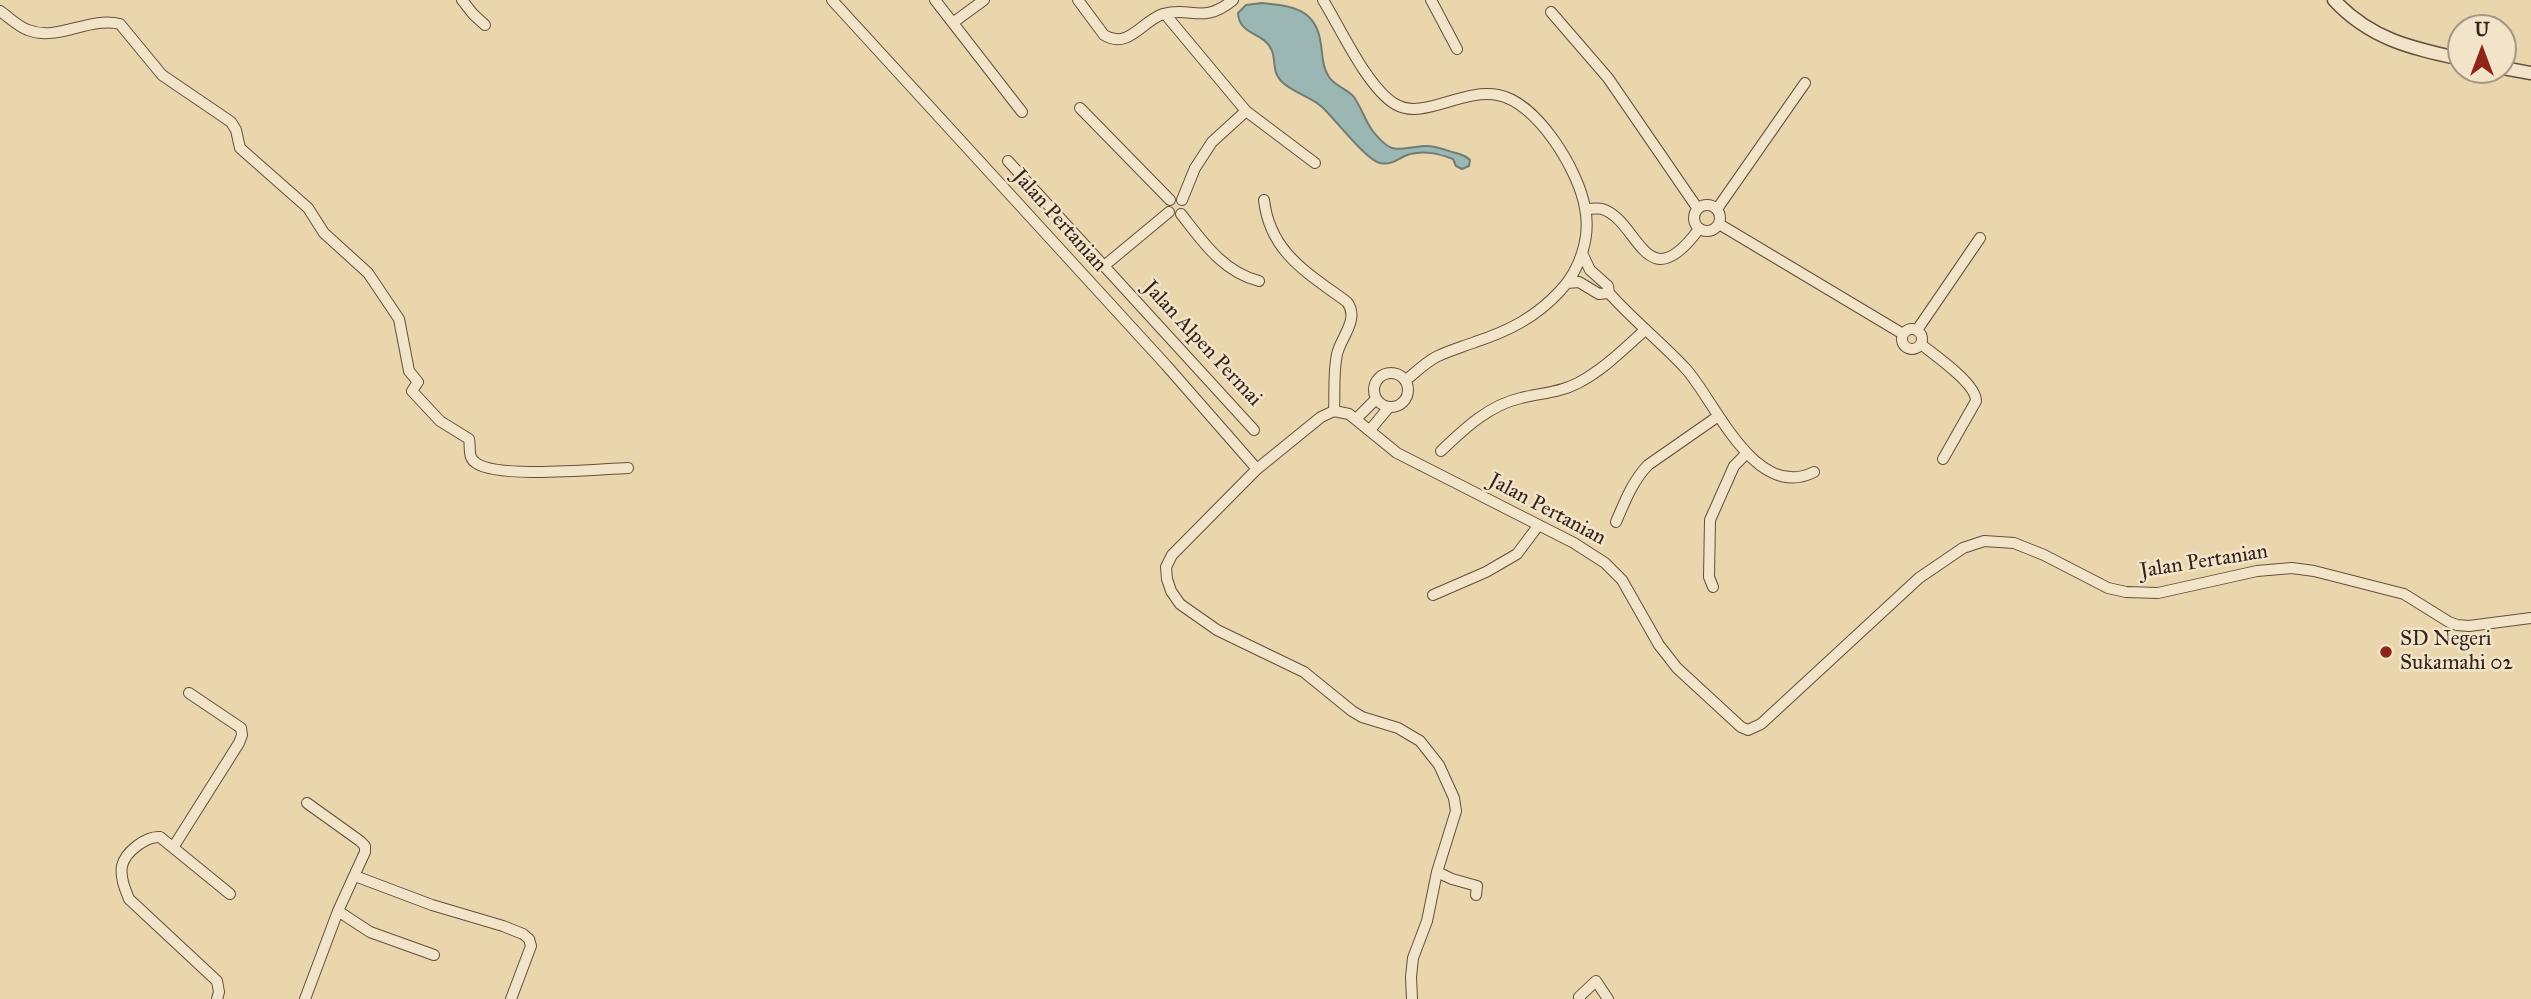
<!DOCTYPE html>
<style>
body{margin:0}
#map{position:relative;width:2531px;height:999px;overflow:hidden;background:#ead6ac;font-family:"IM FELL Great Primer",serif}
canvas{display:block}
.north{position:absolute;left:2447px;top:14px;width:70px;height:70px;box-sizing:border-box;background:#f1e4c9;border:2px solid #a59783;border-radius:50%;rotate:0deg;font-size:19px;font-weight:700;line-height:28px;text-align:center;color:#33231a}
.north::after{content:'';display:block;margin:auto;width:24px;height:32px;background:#8f2418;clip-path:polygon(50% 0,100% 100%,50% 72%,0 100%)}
</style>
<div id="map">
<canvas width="2531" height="999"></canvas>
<div class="north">U</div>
</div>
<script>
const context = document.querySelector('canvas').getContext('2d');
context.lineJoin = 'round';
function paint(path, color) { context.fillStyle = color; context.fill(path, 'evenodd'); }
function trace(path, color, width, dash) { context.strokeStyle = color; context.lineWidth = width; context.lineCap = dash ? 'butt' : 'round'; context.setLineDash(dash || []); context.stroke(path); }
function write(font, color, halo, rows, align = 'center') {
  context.font = font + ' "IM FELL Great Primer",serif'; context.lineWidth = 5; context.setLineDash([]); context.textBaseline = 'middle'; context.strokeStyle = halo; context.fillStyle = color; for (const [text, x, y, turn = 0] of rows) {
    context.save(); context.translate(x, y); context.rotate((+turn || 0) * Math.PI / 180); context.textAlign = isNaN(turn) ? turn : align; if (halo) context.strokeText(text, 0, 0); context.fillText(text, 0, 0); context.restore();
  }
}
const water = new Path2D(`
 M1262,3C1293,6 1317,9 1321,45C1323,57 1322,66 1329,77C1335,86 1347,89 1354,97C1361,107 1365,120 1372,130C1393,157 1397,148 1424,146C1436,145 1444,150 1456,153C1462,155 1465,155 1470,160L1469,166L1462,169L1456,166L1453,159C1439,154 1425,150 1410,154C1400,157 1392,166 1380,163C1366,160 1335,119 1322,107C1310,96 1293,93 1281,81C1272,71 1276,62 1272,51C1265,32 1239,36 1238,13L1246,5Z`);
const minor = new Path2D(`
 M462,0L473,14L485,25
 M832,0L1166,365L1257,469
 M935,0L1022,112
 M1078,0L1104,35C1128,50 1142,21 1163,14C1192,6 1202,25 1233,0
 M1323,0C1341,29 1367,87 1395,104C1423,121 1462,88 1498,95C1537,102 1579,171 1585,208C1591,237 1580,270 1560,291C1536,317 1509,331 1475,342C1462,347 1448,351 1436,357C1425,363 1416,372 1406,380
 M1431,0L1457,49
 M0,11C9,17 17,26 28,30C58,42 89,16 120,24L162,75L231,122L236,130L240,148L308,208L324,233L368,273L399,319L409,371L418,382L412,391L440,421L469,439C471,448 467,457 476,463C498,479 597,469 628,468
 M1551,12L1608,78L1698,209
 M1165,14L1246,111L1315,163
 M954,22L984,0
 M1080,108L1170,200
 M1008,161L1254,430
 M1182,200L1195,168L1212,142L1246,111
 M1264,200C1270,253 1308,273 1347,302C1360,319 1341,337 1337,354C1333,373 1335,393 1334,411
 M1694 218a13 13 0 1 1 26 0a13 13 0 1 1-26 0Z
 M1586,209C1590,209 1598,208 1602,209C1639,220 1645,302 1699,229
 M1717,209L1805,83
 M1181,214C1203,242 1223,272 1259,281
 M1719,224L1903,334
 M1582,253L1590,270L1608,286L1609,293C1633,320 1662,343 1686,369C1715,401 1755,502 1814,472
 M1104,266L1169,212
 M1567,283L1579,282L1599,294L1609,293
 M1902 339a10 10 0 1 1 20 0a10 10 0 1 1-20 0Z
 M1917,330L1980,238
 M1921,344C1935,356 1976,383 1976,401L1943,459
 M1374 390a17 17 0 1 1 34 0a17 17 0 1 1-34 0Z
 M1356,419L1376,399
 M1370,430L1389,407
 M1441,451C1464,429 1489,405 1521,398C1540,393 1559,393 1578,383C1603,370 1624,349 1645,330
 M1616,522C1625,501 1632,482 1648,465L1717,417
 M1713,587L1709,577L1710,520L1734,466L1746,454
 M1433,595L1486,572L1517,554L1538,526
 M174,846L239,743L242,735L241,728L189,693
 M1437,872L1452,879L1477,886L1476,895
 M355,876L432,905L503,926L523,934L529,939L531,946L511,999
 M338,911L370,932L434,955
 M217,999L219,992L217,981L129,899C125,889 120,877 122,866C125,852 146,836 160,837L230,894
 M305,999L338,911L365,852V846L360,841L307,803
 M1412,999L1411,977L1413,958L1427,921L1437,872L1456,811L1454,798L1439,765L1420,741L1398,728L1362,717L1352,711L1304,672L1217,630L1180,604L1171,591L1167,579L1166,567L1172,555L1257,469L1321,417L1334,411L1349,414L1397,453L1574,543L1605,563L1622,580L1659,645L1677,668L1741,727L1748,730L1761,724L1919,578L1963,548L1984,541L2014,543L2044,555L2108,588L2126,592L2158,593L2257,571L2292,568L2314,571L2404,594L2449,622L2457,625L2469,626L2531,618
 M1580,999L1579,997L1596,981L1608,999`);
const tertiary = new Path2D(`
 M2334,0C2370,39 2411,48 2461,59
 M2503,68L2531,73`);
const markers = [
 [2386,652,7,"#8f2418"]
];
const streetNames = [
 ["Jalan Pertanian",1059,221,48],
 ["Jalan Alpen Permai",1202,344,47],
 ["Jalan Pertanian",1547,510,28],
 ["Jalan Pertanian",2204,562,-9]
];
const poiNames = [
 ["SD Negeri",2400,640],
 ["Sukamahi 02",2400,664]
];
paint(water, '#9bb7b3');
trace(water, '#717c76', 2);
trace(minor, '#61503e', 12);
trace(tertiary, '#61503e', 15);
trace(minor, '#f1e4c9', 10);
trace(tertiary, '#f1e4c9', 12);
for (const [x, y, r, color] of markers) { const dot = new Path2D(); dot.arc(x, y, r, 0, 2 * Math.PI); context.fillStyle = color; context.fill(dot); trace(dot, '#f1e4c9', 2.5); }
write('21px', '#33231a', '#f1e4c9', streetNames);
write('21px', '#33231a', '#f1e4c9', poiNames, 'left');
</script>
